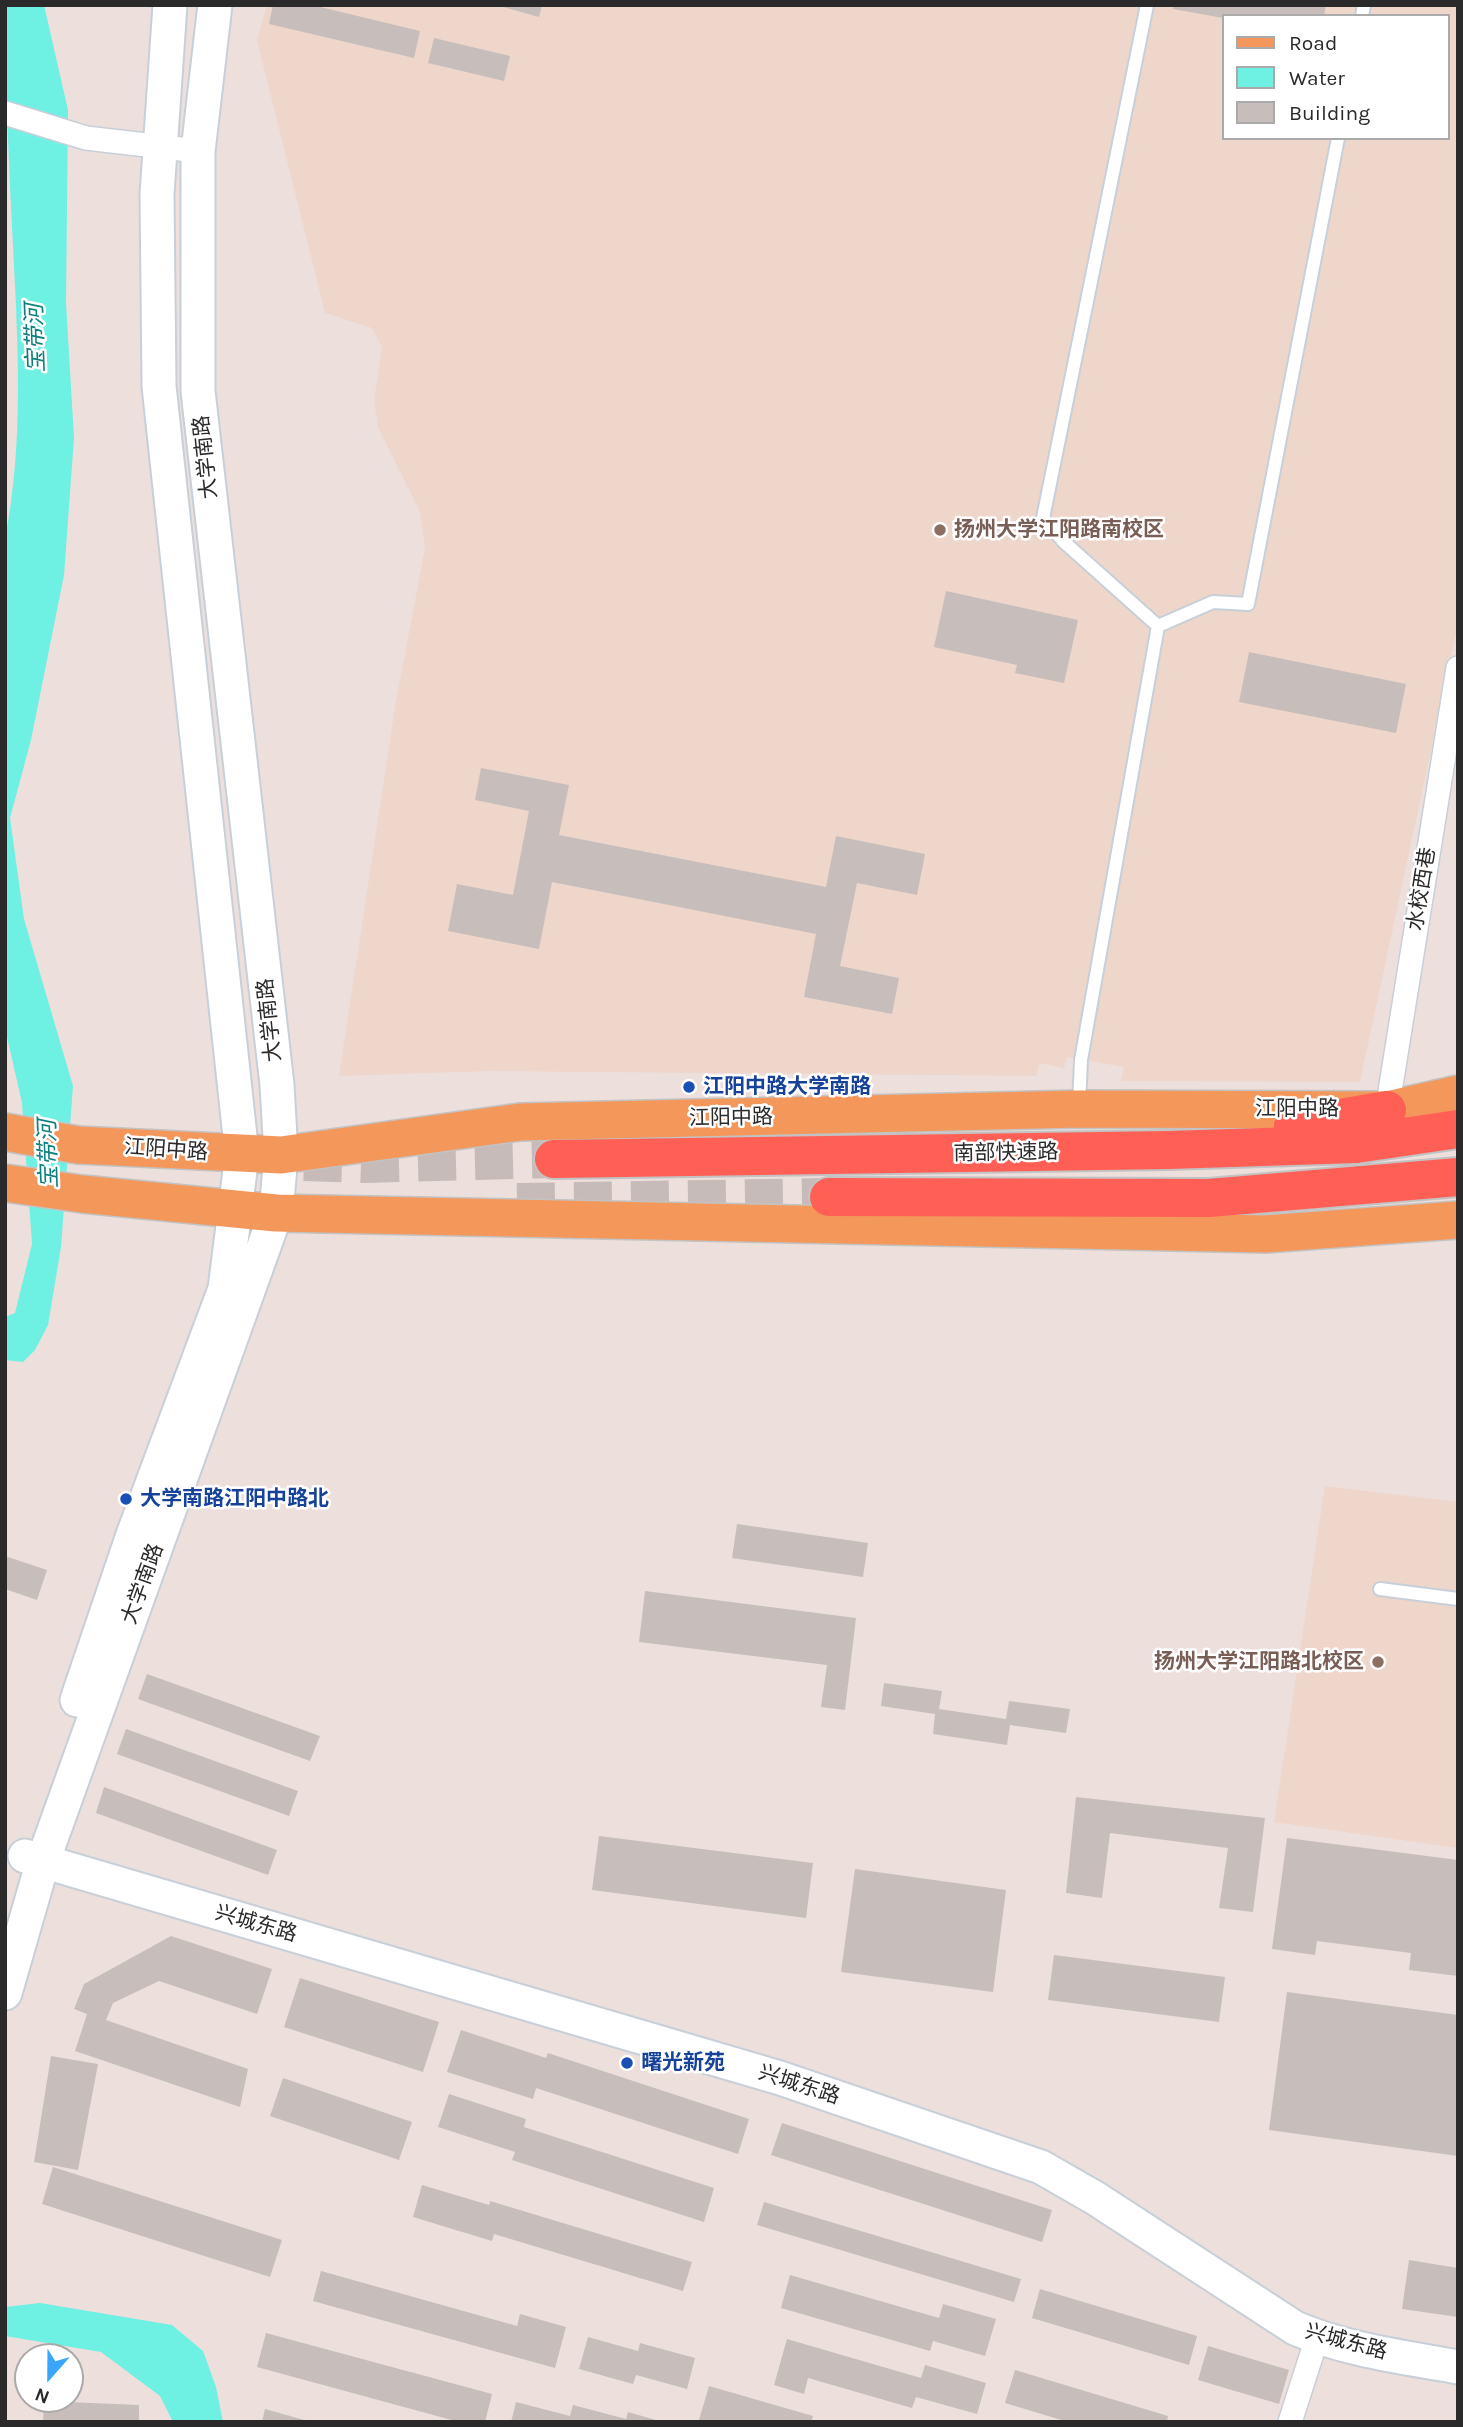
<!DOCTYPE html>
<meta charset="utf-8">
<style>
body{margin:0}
#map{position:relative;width:1463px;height:2427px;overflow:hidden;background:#eddfdc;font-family:Karla,sans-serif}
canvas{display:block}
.frame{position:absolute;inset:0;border:7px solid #2a2a2a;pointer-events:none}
.legend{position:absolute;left:1222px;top:14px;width:228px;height:126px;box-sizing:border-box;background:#fff;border:2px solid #aaa;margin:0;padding:9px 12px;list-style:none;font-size:21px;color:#2a2a2a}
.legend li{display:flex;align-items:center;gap:14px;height:35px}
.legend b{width:35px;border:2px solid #aaa}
.north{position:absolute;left:14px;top:2343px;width:70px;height:70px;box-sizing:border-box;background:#fff;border:2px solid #aaa;border-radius:50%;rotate:201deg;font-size:19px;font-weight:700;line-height:28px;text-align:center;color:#2a2a2a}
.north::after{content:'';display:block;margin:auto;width:24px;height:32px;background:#39a6fc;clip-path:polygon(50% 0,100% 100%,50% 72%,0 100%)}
</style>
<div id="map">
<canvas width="1463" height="2427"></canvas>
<div class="frame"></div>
<ul class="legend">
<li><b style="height:9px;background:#f3975b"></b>Road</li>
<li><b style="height:19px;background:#6ef0e3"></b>Water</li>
<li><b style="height:19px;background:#c7bebb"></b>Building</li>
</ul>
<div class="north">N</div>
</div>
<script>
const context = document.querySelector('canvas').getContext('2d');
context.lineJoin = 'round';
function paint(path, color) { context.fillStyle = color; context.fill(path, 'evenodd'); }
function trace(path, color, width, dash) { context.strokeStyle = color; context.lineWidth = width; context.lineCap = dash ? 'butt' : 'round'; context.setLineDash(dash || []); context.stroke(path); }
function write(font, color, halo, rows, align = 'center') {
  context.font = font + ' Karla,"Noto Sans SC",sans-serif'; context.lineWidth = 5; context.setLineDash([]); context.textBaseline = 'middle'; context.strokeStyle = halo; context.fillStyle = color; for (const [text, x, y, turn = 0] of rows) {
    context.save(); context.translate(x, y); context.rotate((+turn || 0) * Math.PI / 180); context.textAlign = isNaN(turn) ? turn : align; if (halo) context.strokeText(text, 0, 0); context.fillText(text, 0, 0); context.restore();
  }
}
const education = new Path2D(`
 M267,5H1458V624L1360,1082L1121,1081L1124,1067L1067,1057L1064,1068L1040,1063L1036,1076L488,1071L339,1076L396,701L425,548L420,512L378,427L374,400L382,347L372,328L325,313L257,40ZM1223,16H1447V138H1223Z
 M1325,1486L1458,1502V1848L1274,1822Z`);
const water = new Path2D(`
 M5,5H44L68,110L66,303L74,438L64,575L31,740L10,818L24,919L73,1086L61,1247L48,1325L35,1350L23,1362L5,1360V1317L15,1313L32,1244L22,1103L5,1028V539C24,442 18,344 13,246C9,165 5,86 5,5Z
 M40,2303L172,2325L203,2351L216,2387L223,2422H173L160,2396L101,2352L5,2336V2307Z`);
const building = new Path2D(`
 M273,5H312L420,31L414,58L269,24Z
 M496,5H542L539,17Z
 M1174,5H1326L1324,16H1223V18L1173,9Z
 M434,38L510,56L504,81L428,63Z
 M946,591L1078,620L1064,683L1015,673L1017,665L934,647Z
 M1249,652L1406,684L1396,733L1239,702Z
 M481,768L569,785L559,835L826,887L836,836L925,854L917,895L857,883L840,966L899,978L892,1014L804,997L816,934L552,882L539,949L448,931L457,884L513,895L529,811L475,800Z
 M737,1524L868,1543L863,1577L732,1558Z
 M5,1556L47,1570L37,1600L5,1589Z
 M645,1591L856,1618L845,1710L821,1707L827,1665L639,1642Z
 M147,1674L320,1736L310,1761L138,1699Z
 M884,1683L942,1691L939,1709L1006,1719L1009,1701L1070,1709L1066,1733L1010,1725L1007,1745L933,1734L935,1714L881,1706Z
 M126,1729L298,1791L289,1816L117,1754Z
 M104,1787L277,1850L268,1875L96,1813Z
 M1076,1797L1265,1818L1253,1912L1219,1908L1228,1848L1110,1833L1102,1898L1066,1893Z
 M599,1836L813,1863L806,1918L592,1890Z
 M1287,1838L1458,1860V1976L1409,1970L1411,1953L1317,1941L1315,1955L1272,1949Z
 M855,1869L1006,1890L993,1992L841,1972Z
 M171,1936L272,1969L257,2014L159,1981L113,2003L106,2020L248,2069L240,2107L75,2051L87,2014L74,2009L84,1984Z
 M1054,1955L1225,1977L1219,2022L1048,2000Z
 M300,1978L439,2022L423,2072L284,2027Z
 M1287,1992L1458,2015V2156L1269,2130Z
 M461,2030L546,2058L548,2053L749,2119L738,2154L536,2088L533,2099L447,2072Z
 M51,2056L98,2064L78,2170L34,2162Z
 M283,2078L412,2122L399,2160L270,2116Z
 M449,2094L526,2119L524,2127L714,2188L704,2222L512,2160L515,2152L438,2127Z
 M782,2123L1052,2210L1042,2242L771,2155Z
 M53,2167L282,2240L270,2277L42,2204Z
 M422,2185L489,2205L490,2201L692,2262L683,2291L494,2234L492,2241L413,2217Z
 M764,2202L1021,2279L1014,2302L757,2225Z
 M1409,2260L1458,2268V2317L1402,2309Z
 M321,2271L517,2326L520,2314L566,2327L555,2368L313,2301Z
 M790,2275L939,2318L943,2304L996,2319L985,2356L933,2341L930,2351L781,2308Z
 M1040,2289L1197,2336L1189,2365L1032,2318Z
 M266,2333L492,2394L485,2422H459L257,2367Z
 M588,2337L638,2351L640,2343L695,2358L687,2389L636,2375L633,2384L579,2369Z
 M787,2339L921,2378L925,2365L986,2383L977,2414L916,2397L912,2408L808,2378L804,2394L774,2385Z
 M1208,2346L1289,2370L1279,2404L1198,2380Z
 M1015,2370L1168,2416L1167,2422H1068L1005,2403Z
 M709,2386L813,2416L811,2422L699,2420Z
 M44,2401L139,2405V2422H43Z
 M516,2402L570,2416L573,2405L626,2419L628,2412L663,2422H511Z
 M265,2409L308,2421V2422H262Z`);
const highwayTunnel = new Path2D(`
 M304,1162L365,1164L554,1159
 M517,1202L829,1197`);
const lane = new Path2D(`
 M1147,5L1043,518L1064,542L1158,626
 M1362,16L1364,5
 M1158,626L1213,602L1248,604L1338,138
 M1079,1105L1081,1060L1158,626
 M1380,1589L1458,1599`);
const street = new Path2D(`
 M5,113L86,138L198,151
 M1387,1110L1458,668
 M1290,2422L1317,2338`);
const secondary = new Path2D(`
 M77,1700L133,1535L225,1289L242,1155L159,386L157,194L170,5
 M25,1856L780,2078L1041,2167L1095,2198L1295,2328C1346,2350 1403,2357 1458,2367
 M5,1993L43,1861L276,1213L281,1155L277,1085L198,391V151L215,5`);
const primary = new Path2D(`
 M5,1132L78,1145L281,1155L520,1122L1079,1109L1387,1110L1458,1094
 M5,1183L82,1194L276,1213L1265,1234L1458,1220`);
const highway = new Path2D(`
 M1293,1126L1387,1110
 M554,1159L1169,1150L1356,1144L1458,1129
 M829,1197L1209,1198L1458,1177`);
const markers = [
 [940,530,7,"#8d6e63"],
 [689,1087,7,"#1a4fb4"],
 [126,1499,7,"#1a4fb4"],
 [1378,1662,7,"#8d6e63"],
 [627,2063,7,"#1a4fb4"]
];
const streetNames = [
 ["大学南路",206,457,-96],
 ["水校西巷",1422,889,-81],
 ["大学南路",270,1020,-96],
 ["江阳中路",1297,1109],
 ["江阳中路",731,1118,-1],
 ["江阳中路",166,1150,4],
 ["南部快速路",1006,1153,-1],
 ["大学南路",143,1584,-70],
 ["兴城东路",256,1924,16],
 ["兴城东路",799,2085,18],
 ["兴城东路",1346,2342,15]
];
const educationNames = [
 ["扬州大学江阳路南校区",954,530],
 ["扬州大学江阳路北校区",1364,1662,"right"]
];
const transitNames = [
 ["江阳中路大学南路",703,1087],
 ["大学南路江阳中路北",140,1499],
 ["曙光新苑",641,2063]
];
const waterNames = [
 ["宝带河",36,338,-92],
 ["宝带河",49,1154,-92]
];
paint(education, '#eed6cb');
paint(water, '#6ef0e3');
paint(building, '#c7bebb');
trace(highwayTunnel, '#c6bbb8', 38, [38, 19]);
trace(lane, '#c7d0d8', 16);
trace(street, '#c7d0d8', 26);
trace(secondary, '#c7d0d8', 37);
trace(primary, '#c3c3c3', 40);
trace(highway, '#c3c3c3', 42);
trace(lane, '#fff', 12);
trace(street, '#fff', 23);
trace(secondary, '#fff', 33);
trace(primary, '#f3975b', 37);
trace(highway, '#ff5f55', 38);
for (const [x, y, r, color] of markers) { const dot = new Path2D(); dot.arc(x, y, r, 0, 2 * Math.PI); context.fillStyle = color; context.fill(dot); trace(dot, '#fff', 2.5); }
write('21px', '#2a2a2a', '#fff', streetNames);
write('bold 21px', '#785e54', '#fff', educationNames, 'left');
write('bold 21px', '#164399', '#fff', transitNames, 'left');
write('italic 23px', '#0c817f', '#fff', waterNames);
</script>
